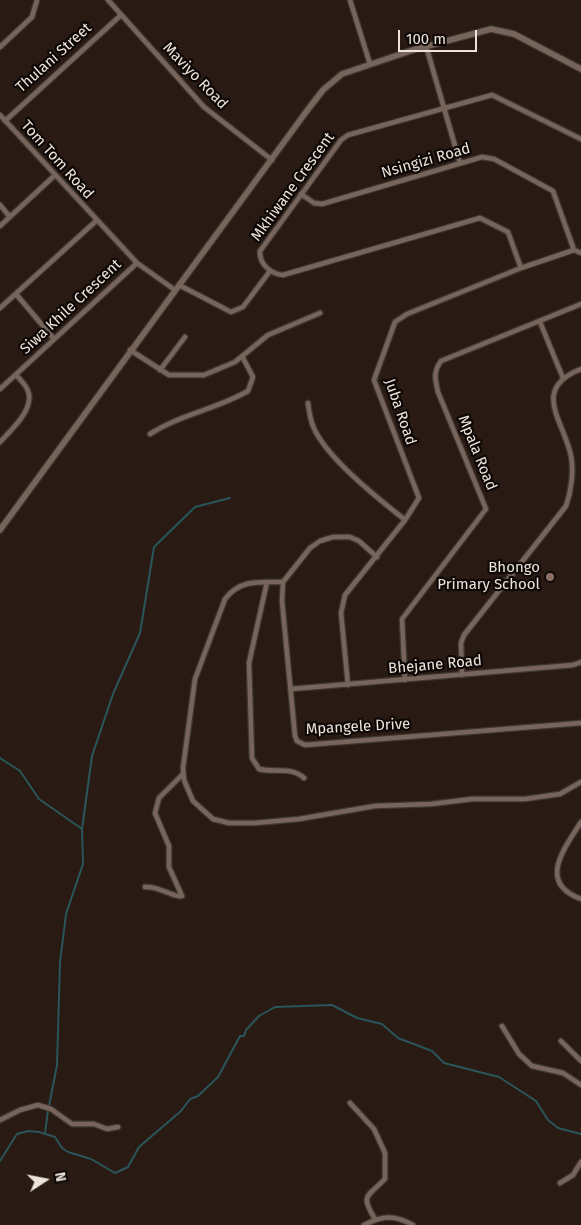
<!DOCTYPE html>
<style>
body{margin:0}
#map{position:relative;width:581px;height:1225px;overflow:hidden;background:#291b13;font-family:"Fira Sans",sans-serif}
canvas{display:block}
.north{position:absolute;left:20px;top:1155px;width:50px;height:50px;-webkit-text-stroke:4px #0d0705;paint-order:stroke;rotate:79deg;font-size:14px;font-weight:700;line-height:20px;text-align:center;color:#ede3dd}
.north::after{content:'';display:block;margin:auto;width:18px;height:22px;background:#ede3dd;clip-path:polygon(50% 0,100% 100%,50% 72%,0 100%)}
.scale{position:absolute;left:398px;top:30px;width:79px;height:22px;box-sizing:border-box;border:2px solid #ede3dd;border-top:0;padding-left:6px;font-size:15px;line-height:18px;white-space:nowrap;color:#ede3dd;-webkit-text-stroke:4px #0d0705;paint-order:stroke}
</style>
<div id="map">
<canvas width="581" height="1225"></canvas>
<div class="north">N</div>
<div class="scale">100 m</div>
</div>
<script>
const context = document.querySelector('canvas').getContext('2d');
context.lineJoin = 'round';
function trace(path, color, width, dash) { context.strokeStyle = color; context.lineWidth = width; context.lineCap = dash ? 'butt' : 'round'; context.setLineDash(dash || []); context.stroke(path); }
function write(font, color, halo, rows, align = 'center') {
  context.font = font + ' "Fira Sans",sans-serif'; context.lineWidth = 4.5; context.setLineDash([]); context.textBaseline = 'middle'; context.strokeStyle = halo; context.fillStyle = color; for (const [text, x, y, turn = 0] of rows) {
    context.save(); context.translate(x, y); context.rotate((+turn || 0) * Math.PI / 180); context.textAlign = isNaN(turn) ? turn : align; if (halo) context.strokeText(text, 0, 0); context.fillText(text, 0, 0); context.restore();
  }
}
const stream = new Path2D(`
 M0,758L20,771L39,799L82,829
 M49,1106L57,1065L60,962L66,914L83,864L82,829L92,756L113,694L140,633L154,547L195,507L230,498
 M45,1134L48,1110
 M0,1161L17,1134L28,1131L39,1132L55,1137L62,1148L68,1152L91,1159L115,1173L128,1167L139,1147L181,1111L190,1099L198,1096L218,1077L240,1036H244L246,1030L259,1016L275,1007L332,1005L357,1018L382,1024L398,1038L432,1051L444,1063L499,1077L536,1101L548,1120L558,1128L581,1134`);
const street = new Path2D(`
 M108,0L204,107L272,160
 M350,0L370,64
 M426,46L460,163
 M0,47L32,17L37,0
 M0,115L137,263L175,290
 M5,121L121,15
 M301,194L314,203L322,204L482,157L494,159L553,191L574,250
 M0,205L10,217
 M0,226L54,176
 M521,268L508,232L480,218L283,275C271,274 259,264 260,251L341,140L348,135L492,95L581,139
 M179,285L231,312L243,307L270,271
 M16,294L54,339
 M0,308L96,221
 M540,322L563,378
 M130,350L169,375H204L235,362L268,335L320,313
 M160,370L185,337
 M0,389L137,263
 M308,403C309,411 310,419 313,426C325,457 379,499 405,520
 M150,434C181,414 217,409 248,391L253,377L242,356
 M0,442C11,430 35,409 28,391C26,385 20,379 16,375
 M377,557L359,541L350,537H333L320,541L310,548L283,582L282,601L295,736L297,741L305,745L581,723
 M267,582L249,663L252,758L259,769C275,773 291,766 304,778
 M283,582C260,582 240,579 225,599L195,679L183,768L184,780L193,801L213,819L229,823H255L299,819L375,806L431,804L472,799H525L560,794L581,782
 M462,675L461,643L464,635L566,506C571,492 574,471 571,456C564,421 530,389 581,369
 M405,680L402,619L486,509L438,392C435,379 433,372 441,361L581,304
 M348,685L341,613L345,595L405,520L419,498L374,380L395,322L407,314L521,268L574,250L581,253
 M291,689L573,665L581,662
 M581,822C564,849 537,883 581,899
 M145,887C160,886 174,898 182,896L169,867V846L155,813L159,798L183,774
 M502,1026L519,1054L532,1066L563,1073L581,1085
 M561,1041L581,1061
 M350,1103L374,1129L385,1153V1179C367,1197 360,1195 375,1219
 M0,1120L20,1110L38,1105L51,1109L72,1124H94L107,1129L118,1127
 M560,1183L573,1175L581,1162
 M364,1225C383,1215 395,1215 413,1225`);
const secondary = new Path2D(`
 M0,530L306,112L323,90L342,74L413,50L491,29L514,34L581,69`);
const markers = [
 [550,577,5,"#8d6e63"]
];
const streetNames = [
 ["Thulani Street",54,58,-42],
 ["Maviyo Road",195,76,46],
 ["Tom Tom Road",57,160,48],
 ["Nsingizi Road",426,161,-16],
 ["Mkhiwane Crescent",293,187,-54],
 ["Siwa Khile Crescent",71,307,-43],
 ["Juba Road",400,412,71],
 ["Mpala Road",477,453,68],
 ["Bhejane Road",435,665,-5],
 ["Mpangele Drive",358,727,-3]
];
const poiNames = [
 ["Bhongo",540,568],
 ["Primary School",540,585]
];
trace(stream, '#2a555b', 2);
trace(street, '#413732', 7);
trace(secondary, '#413732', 8);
trace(street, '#77655c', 4.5);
trace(secondary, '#77655c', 5.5);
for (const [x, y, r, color] of markers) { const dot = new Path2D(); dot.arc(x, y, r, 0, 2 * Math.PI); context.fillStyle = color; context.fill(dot); trace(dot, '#0d0705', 2); }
write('15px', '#ede3dd', '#0d0705', streetNames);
write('15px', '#ede3dd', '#0d0705', poiNames, 'right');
</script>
